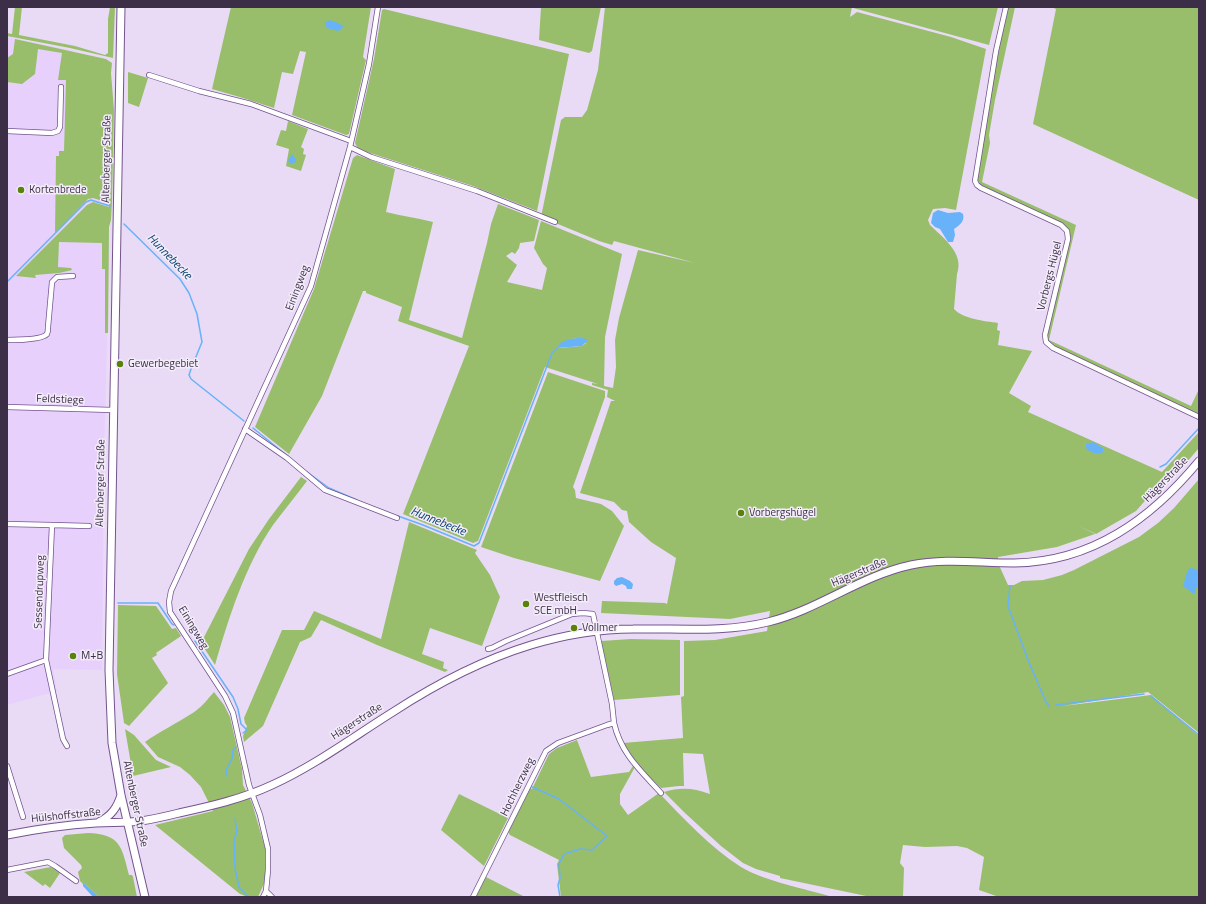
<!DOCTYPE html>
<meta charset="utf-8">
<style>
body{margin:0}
#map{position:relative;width:1206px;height:904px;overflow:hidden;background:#e9dbf6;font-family:"Titillium Web",sans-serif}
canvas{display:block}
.frame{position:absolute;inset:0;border:8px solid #3d2e48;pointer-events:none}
</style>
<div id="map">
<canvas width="1206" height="904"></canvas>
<div class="frame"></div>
</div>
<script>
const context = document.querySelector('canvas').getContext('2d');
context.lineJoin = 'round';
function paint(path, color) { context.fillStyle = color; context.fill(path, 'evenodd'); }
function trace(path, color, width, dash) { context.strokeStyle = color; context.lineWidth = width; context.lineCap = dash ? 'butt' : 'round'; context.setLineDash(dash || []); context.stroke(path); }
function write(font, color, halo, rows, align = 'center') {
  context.font = font + ' "Titillium Web",sans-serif'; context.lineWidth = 3; context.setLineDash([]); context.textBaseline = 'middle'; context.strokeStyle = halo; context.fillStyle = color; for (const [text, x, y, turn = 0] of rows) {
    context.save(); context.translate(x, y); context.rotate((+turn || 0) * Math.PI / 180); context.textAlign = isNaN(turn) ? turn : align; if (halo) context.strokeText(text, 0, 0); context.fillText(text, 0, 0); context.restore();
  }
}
const built = new Path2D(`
 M7,37L73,51L109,193V259L104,456L102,670L53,669L57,691L7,705Z`);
const green = new Path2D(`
 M15,7H22L19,35L75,46L105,55L108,53V19L110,7H115L113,58L70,48L7,36V33L12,34Z
 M231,7H371L363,57L366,60L349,134L346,135L292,115L306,52L300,51L293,74L282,72L274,108L243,98L212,89Z
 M541,7H601L592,51L589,53L539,40Z
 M605,7H852L850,17L857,12L951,37L986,49L956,210L945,208L933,209L928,220L930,225C942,237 965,253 957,274L954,309C963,319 985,321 998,323L997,330L1000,331L998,345L1032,351L1009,393L1031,406L1028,412L1162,472L1199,432V448L1173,478H1165L1136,511L1096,534L1079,526L1095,534L1057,547L998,557V563L1008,585H1014L1022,581L1043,580L1062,575L1074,570L1139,537L1158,523L1174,508L1199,479V733L1148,692L1063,706L1151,695L1199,736V897H999L979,890L984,857L967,848L957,846L925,847L903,845L900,863L904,868L903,897H871L780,878V876L756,869L743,863L721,846L685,813L664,792C681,787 693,788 710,794L703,754L683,753L684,786H679L661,788C650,778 628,757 623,743L683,738L681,697L684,696V641L715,640L767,631L770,611L730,619L601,613L602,601L665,603L667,604L676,558L651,542L629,522L627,511L622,510L614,502L580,493L611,401H615L607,397L608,390L592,385V383L598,384L545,367L478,541L473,543L403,514L469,346L398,321L402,307L366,293V291H363L322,396L289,454L255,427L314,289L353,158L357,155L395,169L386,212C402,216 417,218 433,222L409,320L462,338L487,243L491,224L498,204L539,220L534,241L520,243L519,248L515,254L512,252L506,256L517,265L507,282L542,290L547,268L543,264L534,248L541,221L622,254L605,337L604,386L613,388L616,367L615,340L619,318L638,250L695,263L614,241L612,245L599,241L541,217L561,120L565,117H582L587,110L598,70ZM581,338L586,343L582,346L559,348V345L571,339Z
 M853,7H998L989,45L853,8Z
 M1007,7H1015L995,100L989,135L990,143L982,182L1076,225L1049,340L1191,406L1199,389V415L1055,348L1048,341L1047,335L1070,237L1069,231L1064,226L981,187L978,183L976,178L995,66Z
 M1051,7H1199V200L1033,124L1056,9Z
 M384,9L569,54L537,211L473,186L367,152L357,147L355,143L374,59L382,10Z
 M15,39L106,59L112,63L111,73L114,110L112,202L111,220L109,227L108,333H105V269H102V243L59,242L58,267L71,268L72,270L59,273L35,275L36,278L16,276L87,205L93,202L109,207V203L93,198L88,199L55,233L56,156H59V151H64L66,80H58L62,53L38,49L35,74L22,84L7,82V58L13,54Z
 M128,72L148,78L139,107L128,103Z
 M288,121L308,129L301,147L304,149L303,154L306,155L301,171L286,166L289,149L276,145L281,130L286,131Z
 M548,372L605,391V397L573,487L575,490L576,498L601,504L612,511L624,526L600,581L514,558L481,547Z
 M301,477L307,481C296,496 284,510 273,525C245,566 229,617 215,665L201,643L249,549L269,519Z
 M409,522L477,550L475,553L490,575L500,597L482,646L430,628L422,654L444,662L443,668L448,670L445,672L377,645L321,620L311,637L300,642L263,726L244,742L243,736L247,726L245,723L244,718L282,630H304L314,611L381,639Z
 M118,605L156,606L172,629L176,628L181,636L156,653L157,655L152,658L168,683L129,726L124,723L117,674Z
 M631,639L680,640V695L614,700L601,641Z
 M214,692L224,705L230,717L242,769L243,785L252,803L268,858L266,879L258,897H248L240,894L155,825L213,811L201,787L190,775L180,767L158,757L145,742C160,731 176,724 191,714C200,709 207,700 214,692Z
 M125,729L134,735L156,760L171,767L133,776Z
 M577,740L591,777L629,772L633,766L635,767L620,794V804L628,815L659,793C684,819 710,847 741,867C764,881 806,889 833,897H561L557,864L559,860L510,835L508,832L530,788L532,789L549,754L557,748Z
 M459,794L508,818L484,866L441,830Z
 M88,833C121,834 122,848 129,875H132L133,877L137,897H99L85,884H83L80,881L78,872L82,868L81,865L64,848L62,838L65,835Z
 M51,867L60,873L50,888L45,884L43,886L24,872Z
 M486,877L525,897H476Z`);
const water = new Path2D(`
 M330,20L338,23L343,26L342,29L338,31L327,28L325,24L326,22Z
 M292,154L296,159V162L290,164L288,160Z
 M938,210L948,213L960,212L963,214C965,221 960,225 954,229L955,235L953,242H948L940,229L935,227L931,223L933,213Z
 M581,338L587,339V341L582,346L557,348C560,340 573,338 581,338Z
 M1093,442L1103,448V452C1098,455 1090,453 1086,448V444Z
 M1190,568L1196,569L1199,570V585L1196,588L1195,593L1194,594L1183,586L1187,572Z
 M622,577L630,581L633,584L632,589H627L626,586L622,584L616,586L614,584V581L617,578Z
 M83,884H85L99,897H93L83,886Z`);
const stream = new Path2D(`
 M124,224L180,279L189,293L197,314L202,342L191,369L189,375L191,379L244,421
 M7,282L86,202L91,200L110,206
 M253,428L285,454
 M1160,467L1166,464L1199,428
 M307,472L329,488L357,500
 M398,516L423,525L474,546L479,543L552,353L557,348
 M1010,586L1008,606L1028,660L1046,702L1049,706
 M118,603H158L172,624L174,625
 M195,641L233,697L238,709L241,724L247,730L243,733
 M1151,696L1199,735
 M1056,705L1144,694
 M227,776L226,770L232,759L233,750L236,747
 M532,787L559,799L607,836L592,850L580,849L564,854L559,864L560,878L558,885L560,897
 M235,819L237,832L234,840L235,868L239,887L248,897`);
const minor = new Path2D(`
 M1006,7L996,51L975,181L977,185L981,188L1061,225L1067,231L1068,239L1045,335L1046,342L1053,348L1199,417
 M149,75L199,91L251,104L351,141
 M7,131L52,133L58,131L60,127L61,87
 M350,147L371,157L477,191L555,222
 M7,340C15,340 42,340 47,334C48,332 48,329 48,327L52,282L57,277L73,276
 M7,407L113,410
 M245,429L287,458L325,490L397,518
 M7,524L52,525
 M46,660L52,525L89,526
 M7,674L46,660L63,739L67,746
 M614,723C621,754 641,771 661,793
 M7,766L23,817
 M7,870L48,862L55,866L76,881
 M266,891L272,897
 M263,897L266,891L268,870V849L260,815L249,785L233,713L225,696L170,612L169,602L171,591L311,286L350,147L369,64L378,7
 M473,897L546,751L558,743L607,725L614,723L612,704L593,614L583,613L572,614L506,641L492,648L488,649`);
const secondary = new Path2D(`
 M121,7L109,670L112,743L121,795L145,897
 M99,822C111,816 117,808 121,795
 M7,835C37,829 66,825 96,823C111,822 126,823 141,821C154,819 167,816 179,813C211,806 242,799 272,785C314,766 353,737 393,712C436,684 482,660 531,645C564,635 599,629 633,629C678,628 723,633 768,622C818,610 860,576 911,565C945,558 979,563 1014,563C1092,562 1151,519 1199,461`);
const markers = [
 [21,190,4,"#58820a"],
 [120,364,4,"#58820a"],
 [741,513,4,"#58820a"],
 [526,604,4,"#58820a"],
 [574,628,4,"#58820a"],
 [73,656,4,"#58820a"]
];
const streetNames = [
 ["Altenberger Straße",107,159,-89],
 ["Vorbergs Hügel",1050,276,-76],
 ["Einingweg",298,288,-69],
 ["Feldstiege",60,400,2],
 ["Hägerstraße",1166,480,-46],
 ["Altenberger Straße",101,483,-89],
 ["Hägerstraße",859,573,-23],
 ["Sessendrupweg",40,592,-88],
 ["Einingweg",193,628,59],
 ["Hägerstraße",357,722,-33],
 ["Hochherzweg",518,787,-64],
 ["Altenberger Straße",135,804,78],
 ["Hülshoffstraße",66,816,-6]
];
const poiNames = [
 ["Kortenbrede",29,190],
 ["Gewerbegebiet",128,364],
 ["Vorbergshügel",749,513],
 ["Westfleisch",534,598],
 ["SCE mbH",534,611],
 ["Vollmer",582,628],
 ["M+B",81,656]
];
const waterNames = [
 ["Hunnebecke",169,257,46],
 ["Hunnebecke",438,522,22]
];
paint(built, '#e7d0fc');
paint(green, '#98be6b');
paint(water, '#67b2f9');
trace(stream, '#67b2f9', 1.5);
trace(minor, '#74538e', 6);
trace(secondary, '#74538e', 9);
trace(minor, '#fff', 4.5);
trace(secondary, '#fff', 7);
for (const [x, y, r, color] of markers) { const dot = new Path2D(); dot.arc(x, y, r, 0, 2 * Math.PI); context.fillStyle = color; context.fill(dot); trace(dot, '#f3ecf9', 1.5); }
write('11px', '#3d2e48', '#f3ecf9', streetNames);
write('11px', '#3d2e48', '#f3ecf9', poiNames, 'left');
write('italic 12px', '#09416f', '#f3ecf9', waterNames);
</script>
